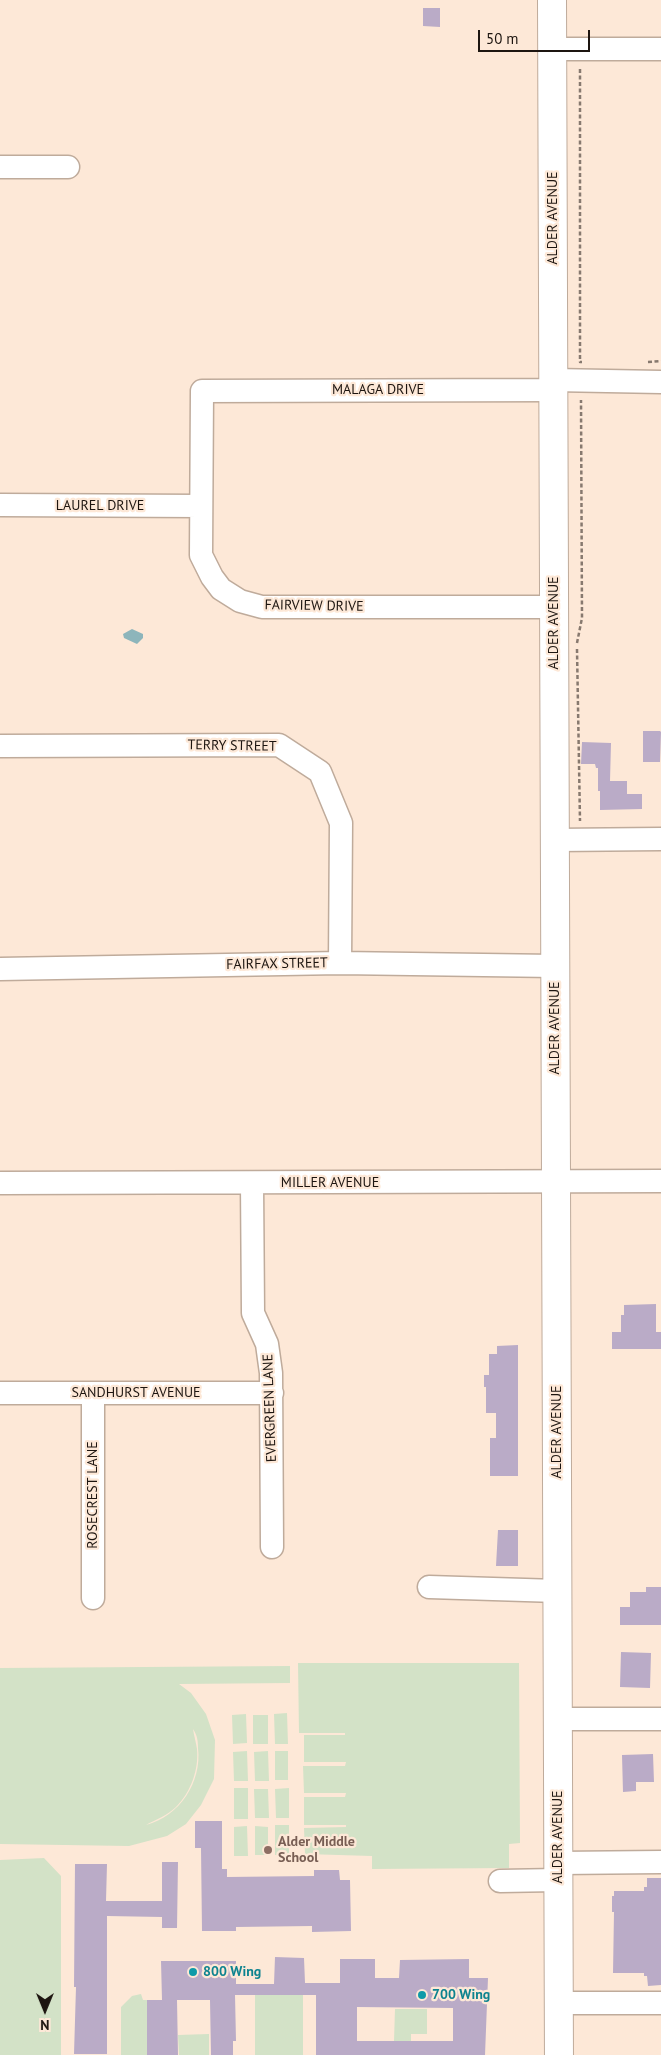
<!DOCTYPE html>
<style>
body{margin:0}
#map{position:relative;width:661px;height:2055px;overflow:hidden;background:#fde8d7;font-family:"PT Sans",sans-serif}
canvas{display:block}
.north{position:absolute;left:20px;top:1985px;width:50px;height:50px;-webkit-text-stroke:4px #fde8d7;paint-order:stroke;rotate:180deg;font-size:14px;font-weight:700;line-height:20px;text-align:center;color:#1d1510}
.north::after{content:'';display:block;margin:auto;width:18px;height:22px;background:#1d1510;clip-path:polygon(50% 0,100% 100%,50% 72%,0 100%)}
.scale{position:absolute;left:478px;top:30px;width:112px;height:22px;box-sizing:border-box;border:2px solid #1d1510;border-top:0;padding-left:6px;font-size:15px;line-height:18px;white-space:nowrap;color:#1d1510;-webkit-text-stroke:4px #fde8d7;paint-order:stroke}
</style>
<div id="map">
<canvas width="661" height="2055"></canvas>
<div class="north">N</div>
<div class="scale">50 m</div>
</div>
<script>
const context = document.querySelector('canvas').getContext('2d');
context.lineJoin = 'round';
function paint(path, color) { context.fillStyle = color; context.fill(path, 'evenodd'); }
function trace(path, color, width, dash) { context.strokeStyle = color; context.lineWidth = width; context.lineCap = dash ? 'butt' : 'round'; context.setLineDash(dash || []); context.stroke(path); }
function write(font, color, halo, rows, align = 'center') {
  context.font = font + ' "PT Sans",sans-serif'; context.lineWidth = 4.5; context.setLineDash([]); context.textBaseline = 'middle'; context.strokeStyle = halo; context.fillStyle = color; for (const [text, x, y, turn = 0] of rows) {
    context.save(); context.translate(x, y); context.rotate((+turn || 0) * Math.PI / 180); context.textAlign = isNaN(turn) ? turn : align; if (halo) context.strokeText(text, 0, 0); context.fillText(text, 0, 0); context.restore();
  }
}
const green = new Path2D(`
 M298,1663H519L520,1843L509,1844V1868L372,1869V1856L305,1854L304,1828L346,1827V1825H304V1797H345L346,1793H304L303,1766H345L346,1762H304V1735H345V1733H299Z
 M290,1666V1683L179,1684L191,1693L206,1714L215,1740L214,1779L201,1805L186,1824L167,1836L129,1846L0,1844V1668ZM193,1729C197,1735 198,1740 198,1748C202,1782 180,1816 146,1825C155,1820 168,1815 176,1807C191,1792 199,1769 197,1749C196,1742 194,1736 193,1729Z
 M287,1713L288,1744H275L274,1714Z
 M246,1714L247,1743L233,1744L232,1715Z
 M253,1715H268V1744H253Z
 M247,1751L248,1781H234L233,1752Z
 M268,1751L269,1781H255L254,1752Z
 M275,1751H288V1780H275Z
 M234,1788H248V1819H234Z
 M289,1788V1818H276L275,1789Z
 M254,1789H268L269,1818H255Z
 M275,1825H289V1855H275Z
 M247,1826L248,1856H234V1827Z
 M255,1826L268,1827V1855H255Z
 M44,1858L61,1876V2055H0V1860Z
 M141,1994L143,2000H147V2055H121V2007L132,1996Z
 M255,1995H303V2055H255Z
 M395,2009H427V2034H411V2041H394Z
 M209,2034V2055H179L178,2035Z`);
const water = new Path2D(`
 M132,629L143,634V638L137,644L124,638L123,634Z`);
const building = new Path2D(`
 M423,8H440V27L423,26Z
 M643,731H660L661,732L660,762H643Z
 M582,742L611,743L610,781H627V794H642V809L600,810V791H598V768H596L595,764H581Z
 M656,1304V1332H661V1349H612V1332H621V1315H624V1305Z
 M518,1345V1476H490V1438H496V1413H486V1387H484V1375H489V1354H497V1346Z
 M498,1530H518V1566H496Z
 M646,1587H661V1625H620V1607H630V1592H646Z
 M621,1652L651,1653L650,1688L620,1687Z
 M653,1754L654,1782H636V1791L623,1792L622,1755Z
 M195,1821H222V1869H227V1877L314,1876V1870H339L340,1880H350L351,1931L312,1932V1926L236,1927V1931H202L201,1848H195Z
 M162,1862H178L177,1928H162V1917L107,1916V2054H74L76,1987H74L75,1864H107L106,1901H162Z
 M647,1878H661V1985L648,1986L647,1976H644V1973H613L614,1912H612V1896H614V1891H644V1887H647Z
 M275,1957L304,1958L305,1983H340V1959H375V1978H399L400,1960L469,1959V1978H488L485,2055H316V1995H235L236,2041H233V2055H211L210,2000H177L178,2055H147V2000H162L161,1961H236V1984H274ZM357,2007L453,2008V2041H357Z`);
const path = new Path2D(`
 M580,69V362H582
 M648,362L661,361
 M577,643L582,618L581,400
 M577,649L580,821`);
const minor = new Path2D(`
 M552,49H661
 M0,167H68
 M553,380L661,382
 M553,390L202,391L201,555L212,577L221,589L240,601L262,607H554
 M0,505L201,506
 M0,746L279,745L320,772L341,823L340,963
 M555,840L661,839
 M0,969L340,963L555,966
 M0,1183L661,1181
 M252,1183L253,1313L267,1344L271,1373L272,1547
 M0,1393H272
 M93,1393V1598
 M429,1587L557,1591
 M558,1719H661
 M558,1863L661,1862
 M500,1881L558,1880
 M558,2003H661`);
const major = new Path2D(`
 M552,0L559,2055`);
const markers = [
 [268,1850,5,"#8d6e63"],
 [193,1972,5,"#0f9aa8"],
 [422,1995,5,"#0f9aa8"]
];
const streetNames = [
 ["ALDER AVENUE",553,218,-90],
 ["MALAGA DRIVE",378,390],
 ["LAUREL DRIVE",100,506],
 ["FAIRVIEW DRIVE",314,606,1],
 ["ALDER AVENUE",554,623,-90],
 ["TERRY STREET",232,746,1],
 ["FAIRFAX STREET",277,964,-1],
 ["ALDER AVENUE",555,1028,-90],
 ["MILLER AVENUE",330,1183],
 ["SANDHURST AVENUE",136,1393],
 ["EVERGREEN LANE",270,1408,-92],
 ["ALDER AVENUE",557,1432,-90],
 ["ROSECREST LANE",93,1495,-90],
 ["ALDER AVENUE",558,1837,-90]
];
const educationNames = [
 ["Alder Middle",278,1842],
 ["School",278,1858]
];
const cultureNames = [
 ["800 Wing",203,1972],
 ["700 Wing",432,1995]
];
paint(green, '#d3e2c7');
paint(water, '#8db5bb');
paint(building, '#baabc7');
trace(minor, '#bfab9b', 25);
trace(major, '#bfab9b', 30);
trace(path, '#87796f', 2.5, [4, 2.5]);
trace(minor, '#fff', 22);
trace(major, '#fff', 28);
for (const [x, y, r, color] of markers) { const dot = new Path2D(); dot.arc(x, y, r, 0, 2 * Math.PI); context.fillStyle = color; context.fill(dot); trace(dot, '#fde8d7', 2); }
write('14px', '#1d1510', '#fde8d7', streetNames);
write('bold 14px', '#785e54', '#fde8d7', educationNames, 'left');
write('bold 14px', '#0d838f', '#fde8d7', cultureNames, 'left');
</script>
